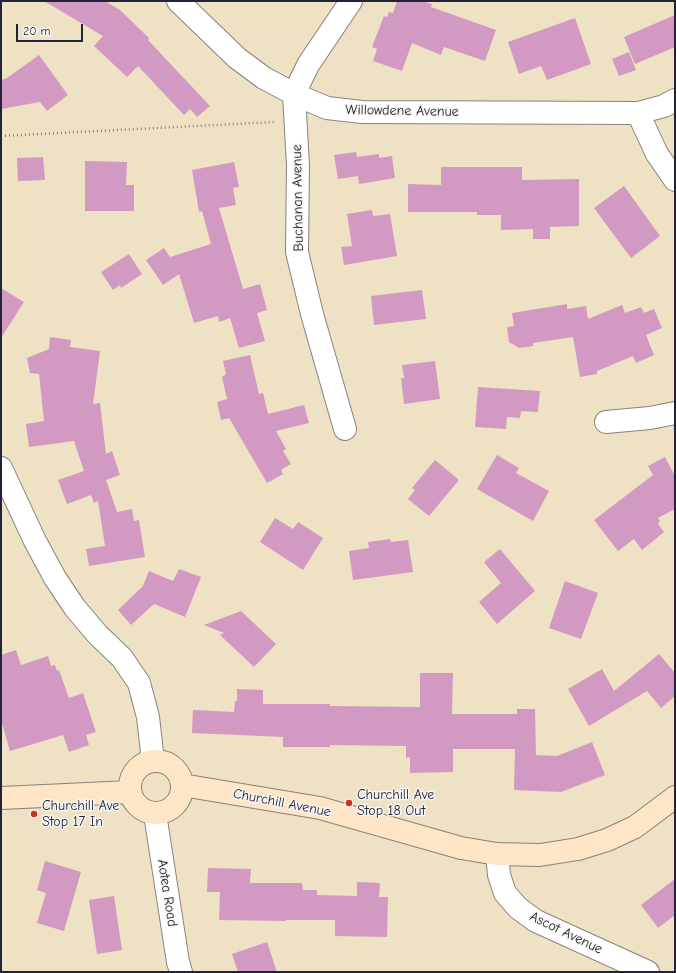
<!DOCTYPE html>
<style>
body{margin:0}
#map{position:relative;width:676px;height:973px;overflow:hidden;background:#efe1c3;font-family:"Comic Neue",sans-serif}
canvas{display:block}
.frame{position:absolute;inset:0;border:2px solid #22223b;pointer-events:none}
.scale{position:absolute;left:16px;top:24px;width:67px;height:18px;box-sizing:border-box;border:2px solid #22223b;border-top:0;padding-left:5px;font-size:12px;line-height:14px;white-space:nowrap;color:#22223b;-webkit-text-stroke:3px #f6f6f2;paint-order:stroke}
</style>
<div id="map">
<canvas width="676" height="973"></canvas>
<div class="frame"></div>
<div class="scale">20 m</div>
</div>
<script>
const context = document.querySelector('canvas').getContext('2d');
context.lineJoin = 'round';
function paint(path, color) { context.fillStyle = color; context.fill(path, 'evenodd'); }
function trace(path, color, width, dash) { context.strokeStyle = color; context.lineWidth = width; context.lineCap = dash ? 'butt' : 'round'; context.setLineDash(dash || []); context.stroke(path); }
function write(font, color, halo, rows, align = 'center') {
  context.font = font + ' "Comic Neue",sans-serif'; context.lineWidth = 3; context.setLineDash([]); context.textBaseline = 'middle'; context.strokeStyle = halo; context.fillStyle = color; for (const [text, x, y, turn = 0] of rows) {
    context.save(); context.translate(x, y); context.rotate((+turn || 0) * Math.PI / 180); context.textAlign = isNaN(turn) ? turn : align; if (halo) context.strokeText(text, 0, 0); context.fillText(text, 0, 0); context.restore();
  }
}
const building = new Path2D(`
 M44,1H105L120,10L149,38L148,40L210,106L197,117L190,109L184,115L138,66L127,77L94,46L103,36Z
 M397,1H422L432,4L431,7L496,30L485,61L444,47L441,55L412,43L402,71L373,61L377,49L372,47L384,16L387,17L389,12L393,13Z
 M675,15V47L635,64L624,37Z
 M575,18L591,64L547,80L541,66L519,74L508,42Z
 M629,52L636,70L619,76L612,59Z
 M39,55L68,95L47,111L40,102L1,109V80L7,78Z
 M356,152L357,157L379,154V158L392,156L395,178L359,184L358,176L338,179L334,155Z
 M43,157L45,180L18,181L17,158Z
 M85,161L127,162L126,185H134V211H85Z
 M234,162L239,187L233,188L236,205L219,208L243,289L260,284L267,310L257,313L265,341L239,348L230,318L219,322L218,316L194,323L179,274L163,285L146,260L164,248L170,257L211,244L202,211L199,212L192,170Z
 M441,167H522V180L579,179V226L550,227V239H533V229L501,230V215H477V212H408V184L441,185Z
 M624,186L660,236L631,258L594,208Z
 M372,210L373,216L390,214L397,256L344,265L341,247L352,246L347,214Z
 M129,254L142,274L121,288L120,285L113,290L101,272Z
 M1,288L24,302L1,338Z
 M422,290L426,319L374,325L371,296Z
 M567,304V309L586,306L588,319L622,305L625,313L641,307L644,313L654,309L662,328L646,335L654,355L636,363L633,356L597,371V374L580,377L573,337L533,343V346L519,348L509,342L507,327L514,326L512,313Z
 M50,337L71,340L70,347L100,351L93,404L100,403L106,454L112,451L120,475L106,480L117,512L132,509L134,521L139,520L145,557L89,566L86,549L105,546L98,501L94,503L91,495L67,504L58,480L84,471L74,441L29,447L26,424L44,421L39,374L30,373L27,358L49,349Z
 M250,355L259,394L263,393L268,414L304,405L309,423L276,431L286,449L283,451L291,464L281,470L283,474L267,483L229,418L221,420L217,402L227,399L222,377L226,374L223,361Z
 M435,361L440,399L404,404L401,378H404L402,365Z
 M478,387L540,391L538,412L521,411L520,418L507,417L506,429L475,427Z
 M497,455L519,468L516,473L549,491L533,521L477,489Z
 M665,457L675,476V509L658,518L660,521L658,524L664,532L642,550L634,539L618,551L594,520L653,475L648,466Z
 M435,460L459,480L429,516L408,499L415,490L412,488Z
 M275,518L293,529L298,522L323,538L303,570L260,542Z
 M390,539L391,542L408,540L413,572L353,580L349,551L369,548L368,542Z
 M500,549L535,591L497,624L479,602L501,583L484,562Z
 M179,569L201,577L185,617L154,604L131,625L118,610L143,586L149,571L173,581Z
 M565,581L598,593L581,639L549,628Z
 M241,611L276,644L254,667L220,635L224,633L204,625Z
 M16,650L21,665L48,656L51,666L55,665L57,671L59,670L69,698L83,693L96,732L86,735L89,745L69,752L63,735L10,751L1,720V655Z
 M659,654L675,673V696L661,708L647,691L589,726L568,689L602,669L614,691Z
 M420,673H453L452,714H517V709H535L536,755L557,756L592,742L605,775L561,792L514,790L515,749H453V772L410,773V757L406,758V746L330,745V747H283V737L192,733L193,710L234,712L235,701H237V689L263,690V704H330V706L420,707Z
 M45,861L81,872L64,931L37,923L46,893L37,890Z
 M208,868L251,869L250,883H302L303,890H317V895L357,896V882L380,883L379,897H388L387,937L335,936V920H286V921L219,920L220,892H207Z
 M675,879V915L658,928L641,905Z
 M114,896L122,950L97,954L89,900Z
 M267,942L277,972H238L232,954Z`);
const path = new Path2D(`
 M1,136L274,122`);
const street = new Path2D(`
 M178,1L237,58L264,78L294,94L327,108L362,112L638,113L664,106L675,100
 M638,113L657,154L675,180
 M606,422L650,418L675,413
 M345,429L312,314L297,252L298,166L294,94L308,65L351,1
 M1,468L35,541L55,578L75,608L98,635L122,658L139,683L148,717L153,761
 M155,814L178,962L181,972
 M497,854L499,875L505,893L518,908L536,921L648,972`);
const secondary = new Path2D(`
 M130 787a26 26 0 1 1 52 0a26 26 0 1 1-52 0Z
 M182,785L320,808L461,848L497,854L540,855L578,849L607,840L635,827L675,797
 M1,798L130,792`);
const markers = [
 [349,803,4,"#c8321e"],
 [34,814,4,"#c8321e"]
];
const streetNames = [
 ["Willowdene Avenue",402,111,1],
 ["Buchanan Avenue",298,198,-91],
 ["Churchill Avenue",282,803,11],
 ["Aotea Road",167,893,81],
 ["Ascot Avenue",566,933,26]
];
const poiNames = [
 ["Churchill Ave",357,795],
 ["Stop 18 Out",357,811],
 ["Churchill Ave",42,806],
 ["Stop 17 In",42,822]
];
paint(building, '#d29ac2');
trace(street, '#88827f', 24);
trace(secondary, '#88827f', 24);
trace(path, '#88827f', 2.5, [1, 3]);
trace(street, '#fff', 22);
trace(secondary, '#fde5c5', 22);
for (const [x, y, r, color] of markers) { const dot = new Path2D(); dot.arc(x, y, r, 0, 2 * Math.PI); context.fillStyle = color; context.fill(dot); trace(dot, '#f6f6f2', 1.5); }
write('14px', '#22223b', '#f6f6f2', streetNames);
write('14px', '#22223b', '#f6f6f2', poiNames, 'left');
</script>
